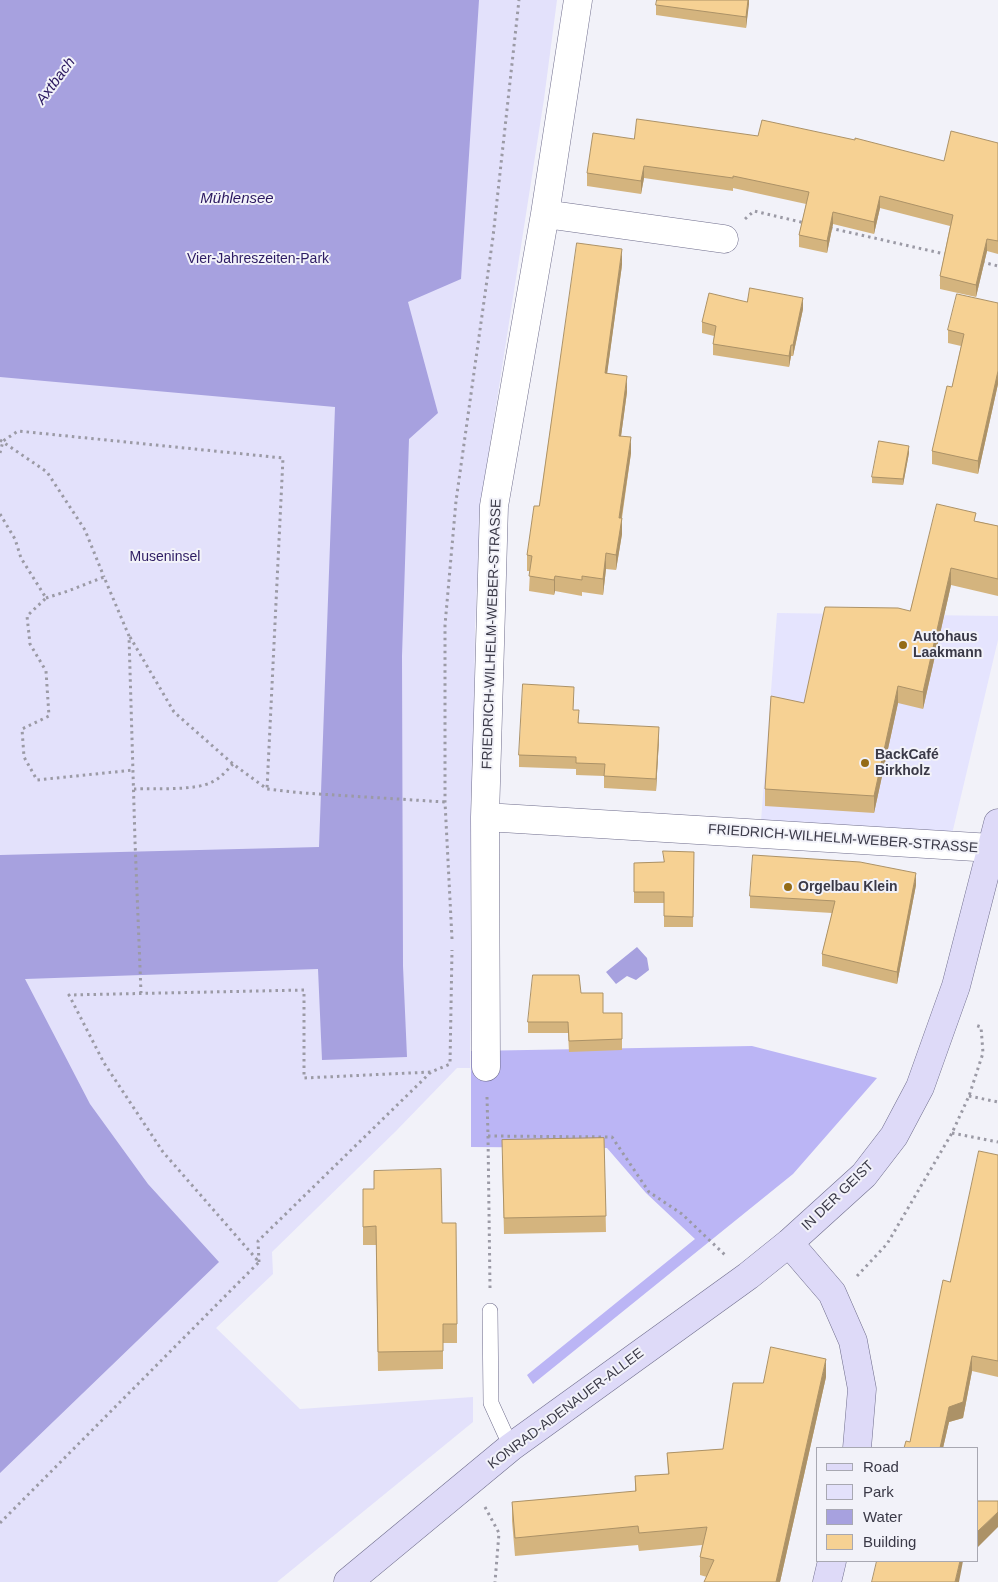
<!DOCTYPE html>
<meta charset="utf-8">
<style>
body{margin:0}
#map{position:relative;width:998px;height:1582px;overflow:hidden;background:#f2f2f9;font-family:Helvetica,sans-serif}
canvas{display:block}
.legend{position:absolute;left:816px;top:1447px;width:162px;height:115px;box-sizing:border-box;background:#f2f2f9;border:1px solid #a8a8b2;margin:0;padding:6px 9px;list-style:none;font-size:15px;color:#3a3947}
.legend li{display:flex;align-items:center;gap:10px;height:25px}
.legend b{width:25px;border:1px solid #a8a8b2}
</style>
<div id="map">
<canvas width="998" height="1582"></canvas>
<ul class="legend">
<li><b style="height:6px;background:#dedaf8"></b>Road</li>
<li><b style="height:14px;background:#e3e1fb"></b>Park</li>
<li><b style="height:14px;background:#a7a1df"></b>Water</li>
<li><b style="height:14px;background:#f6d193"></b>Building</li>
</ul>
</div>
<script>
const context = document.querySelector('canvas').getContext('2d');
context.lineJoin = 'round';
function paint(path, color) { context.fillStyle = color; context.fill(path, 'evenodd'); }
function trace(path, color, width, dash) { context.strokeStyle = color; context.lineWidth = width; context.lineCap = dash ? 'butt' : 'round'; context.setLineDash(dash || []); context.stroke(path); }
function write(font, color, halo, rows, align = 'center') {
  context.font = font + ' Helvetica,sans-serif'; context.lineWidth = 4; context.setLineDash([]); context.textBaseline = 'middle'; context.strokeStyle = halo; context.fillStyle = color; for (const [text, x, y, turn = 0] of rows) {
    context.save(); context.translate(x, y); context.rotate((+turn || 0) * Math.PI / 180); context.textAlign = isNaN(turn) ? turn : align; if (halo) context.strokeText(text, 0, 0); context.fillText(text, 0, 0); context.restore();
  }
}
const built = new Path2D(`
 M777,613L998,616V640L952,834L761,821Z`);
const green = new Path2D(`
 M0,0H557L544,99L481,502L475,627L470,1068H457L396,1131L272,1252L273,1274L216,1328L300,1409L473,1397V1422L277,1582H0Z`);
const forest = new Path2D(`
 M752,1046L877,1078L793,1174L533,1384L527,1375L695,1239L646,1193L607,1148L471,1147V1051Z`);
const water = new Path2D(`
 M0,0H479L461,279L408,302L438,413L409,439L402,656L403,966L407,1057L322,1060L318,969L25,979L90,1104L148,1184L219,1262L0,1473V855L319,847L335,407L0,377Z
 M637,947L647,958L649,970L636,980L627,976L616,984L606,972Z`);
const path = new Path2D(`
 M745,219L754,211L805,223
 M830,228L949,255
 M982,262L998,266
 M0,440L47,472L85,530L104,577
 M0,453L3,441L18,431L283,458L267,789
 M0,514L15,539L21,558L46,598L27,616L30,644L46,671L49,716L22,729L24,757L37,780L134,770
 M46,598L68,591L104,577L129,636L135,841L141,993
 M130,637L174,712L233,764L267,789L303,793L445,802
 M134,789C155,788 195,791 212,782C221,778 227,770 233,764
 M452,939L445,802V625L456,501L493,237L519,0
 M969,1096L998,1102
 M487,1097L488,1136L612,1137L649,1192L682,1214L725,1255
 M952,1133L998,1142
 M488,1136L490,1288
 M259,1262L258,1241L431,1072L450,1064L452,950
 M857,1276L887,1244L952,1133L969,1096L983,1053L981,1027L975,1025
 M485,1507L499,1533L495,1582
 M0,1523L259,1262L163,1152L104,1063L69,995L304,990V1078L431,1072`);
const lane = new Path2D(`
 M490,1311L491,1403L511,1447`);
const street = new Path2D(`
 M545,214L724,239
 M485,817L992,848
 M486,1067L485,817L494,506L545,214L578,0`);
const secondary = new Path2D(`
 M789,1243L832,1293L853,1341L862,1389L857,1448
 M348,1582L511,1447L748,1276L789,1243L864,1175L894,1136L920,1087L956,986L998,823
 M827,1582L832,1561`);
const wall = new Path2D(`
 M749,0L746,28L656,15V5Z
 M758,136L944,161L998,143V254L987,251L976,297L940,289V276L950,226L880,208L874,234L833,224L827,253L799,247V235L806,204L733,188V191L644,178L641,194L587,186V173L634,139Z
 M622,265L607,373L627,392L621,436L631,453L622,518V534L616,570L606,569L603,595L582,592V596L555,591L554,595L529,591L530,571H527V555L539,506Z
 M747,302L803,309L793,356H791L789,367L713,355V344L714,336L702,333V322Z
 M998,303V384L978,474L932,464V451L952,387L961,346L948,343V330Z
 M909,453L903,485L872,483V477Z
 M976,521L998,526V596L951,585L923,709L898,703L874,813L765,806V789L804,703L910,611Z
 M574,699L573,710L579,723L659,739L656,791L604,788V776L576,775V769L519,767V755Z
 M694,852L693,927H664V903H634V863L663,862Z
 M916,885L897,984L822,966V954L832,913L750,908V896Z
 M581,993L603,1013L622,1039V1050L569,1052L568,1033H528V1022Z
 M604,1138L606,1232L504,1234L502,1156Z
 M998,1155V1377L972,1371L963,1418L949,1422L943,1448H904L910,1442L950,1282Z
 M374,1171L442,1223L457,1324V1343H443V1369L378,1371L376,1245H363V1189H374Z
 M826,1377L780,1582H704L707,1577L700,1575V1557L702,1545L639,1551L638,1545L515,1556L512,1521V1502L635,1492V1476L668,1474L667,1453L723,1449L763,1383Z`);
const shadedWall = new Path2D(`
 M748,0H749V4L746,28V17Z
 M644,166V178L641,194V181Z
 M880,196V208L874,234V222Z
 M833,212V224L827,253V241Z
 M987,239V251L976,297V285Z
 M622,249V265L605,389V373Z
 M803,298V309L793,356V345Z
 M791,345V356L789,367V356Z
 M998,371V384L978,474V461Z
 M627,376V392L619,451V436Z
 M631,437V453L619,534V518Z
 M909,446V453L903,485V479Z
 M622,518V534L616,570V555Z
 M606,553V569L603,595V579Z
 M951,568V585L923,709V692Z
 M555,576V591L554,595V580Z
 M898,686V703L874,813V796Z
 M659,727V739L656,791V779Z
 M916,873V885L897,984V972Z
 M972,1356V1371L963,1418L949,1422L943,1448H940L949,1407Z
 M826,1359V1377L780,1582H776Z
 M998,1512V1527L977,1548V1532Z
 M960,1561H963L959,1582H955Z`);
const building = new Path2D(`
 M657,0H748L746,17L656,5Z
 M637,119L758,136L762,120L855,140V138L944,161L951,131L998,143V241L987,239L976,285L940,276L953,215L880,196L874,222L833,212L827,241L799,235L809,192L733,176V178L644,166L641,181L587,173L593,133L634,139Z
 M577,243L622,249L605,373L627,376L619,436L631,437L619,518H622L616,555L606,553L603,579L582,576V580L555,576L554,580L529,576L532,556L527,555L534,506H539Z
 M750,288L803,298L793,345H791L789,356L713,344L716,326L702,322L709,293L747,302Z
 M957,294L998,303V371L978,461L932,451L947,386L952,387L964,334L948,330Z
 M879,441L909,446L903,479L872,477Z
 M937,504L976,513L974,521L998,526V579L951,568L923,692L898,686L874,796L765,789L771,696L804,703L825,607L898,608L910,611Z
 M523,684L574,687L573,710H579L578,723L659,727L656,779L604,776L605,764L576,763V757L519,755Z
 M663,851L694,852L693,917L664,916V892H634V863L664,862Z
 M753,855L860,862L916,873L897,972L822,954L835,901L750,896Z
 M533,975H579L581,993H603V1013H622V1039L569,1041L568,1022H528Z
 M604,1138L606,1216L504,1218L502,1140Z
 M979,1151L998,1155V1361L972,1356L963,1402L949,1407L940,1448H904L906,1441L910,1442L943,1280L950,1282Z
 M441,1169L442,1223H456L457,1324H443V1351L378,1352L376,1226L363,1227V1189H374V1171Z
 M771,1347L826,1359L776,1582H704L714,1560L700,1557L707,1527L639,1533L638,1526L515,1538L512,1502L636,1491L635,1476L669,1474L667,1453L723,1449L733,1383H763Z
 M977,1501H998V1512L977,1532Z
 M877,1561H960L955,1582H872Z`);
const markers = [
 [903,645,5,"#946b16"],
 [865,763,5,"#946b16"],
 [788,887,5,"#946b16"]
];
const parkNames = [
 ["Vier-Jahreszeiten-Park",258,259],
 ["Museninsel",165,557]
];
const streetNames = [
 ["FRIEDRICH-WILHELM-WEBER-STRASSE",492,634,-88],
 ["FRIEDRICH-WILHELM-WEBER-STRASSE",843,839,4],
 ["IN DER GEIST",838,1196,-44],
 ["KONRAD-ADENAUER-ALLEE",566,1409,-37]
];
const poiNames = [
 ["Autohaus",913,637],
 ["Laakmann",913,653],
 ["BackCafé",875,755],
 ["Birkholz",875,771],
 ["Orgelbau Klein",798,887]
];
const waterNames = [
 ["Axtbach",56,81,-53],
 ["Mühlensee",237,199]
];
paint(built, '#e5e4fe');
paint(green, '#e3e1fb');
paint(forest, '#bbb5f5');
paint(water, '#a7a1df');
trace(lane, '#6f6d8c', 16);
trace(street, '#6f6d8c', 29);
trace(secondary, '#6f6d8c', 29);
trace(path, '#9b9aa5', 3, [2.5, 4]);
trace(lane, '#fff', 15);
trace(street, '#fff', 28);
trace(secondary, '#dedaf8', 28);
paint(wall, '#d4b47e');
paint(shadedWall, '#ac9267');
paint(building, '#f6d193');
trace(building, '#ac9267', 1);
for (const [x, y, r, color] of markers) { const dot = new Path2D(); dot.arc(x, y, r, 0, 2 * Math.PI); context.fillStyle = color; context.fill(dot); trace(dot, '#f2f2f9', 2); }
write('14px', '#2d1c63', '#f2f2f9', parkNames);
write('14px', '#3a3947', '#f2f2f9', streetNames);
write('bold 14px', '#3a3947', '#f2f2f9', poiNames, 'left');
write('italic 15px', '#2a175f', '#f2f2f9', waterNames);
</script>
